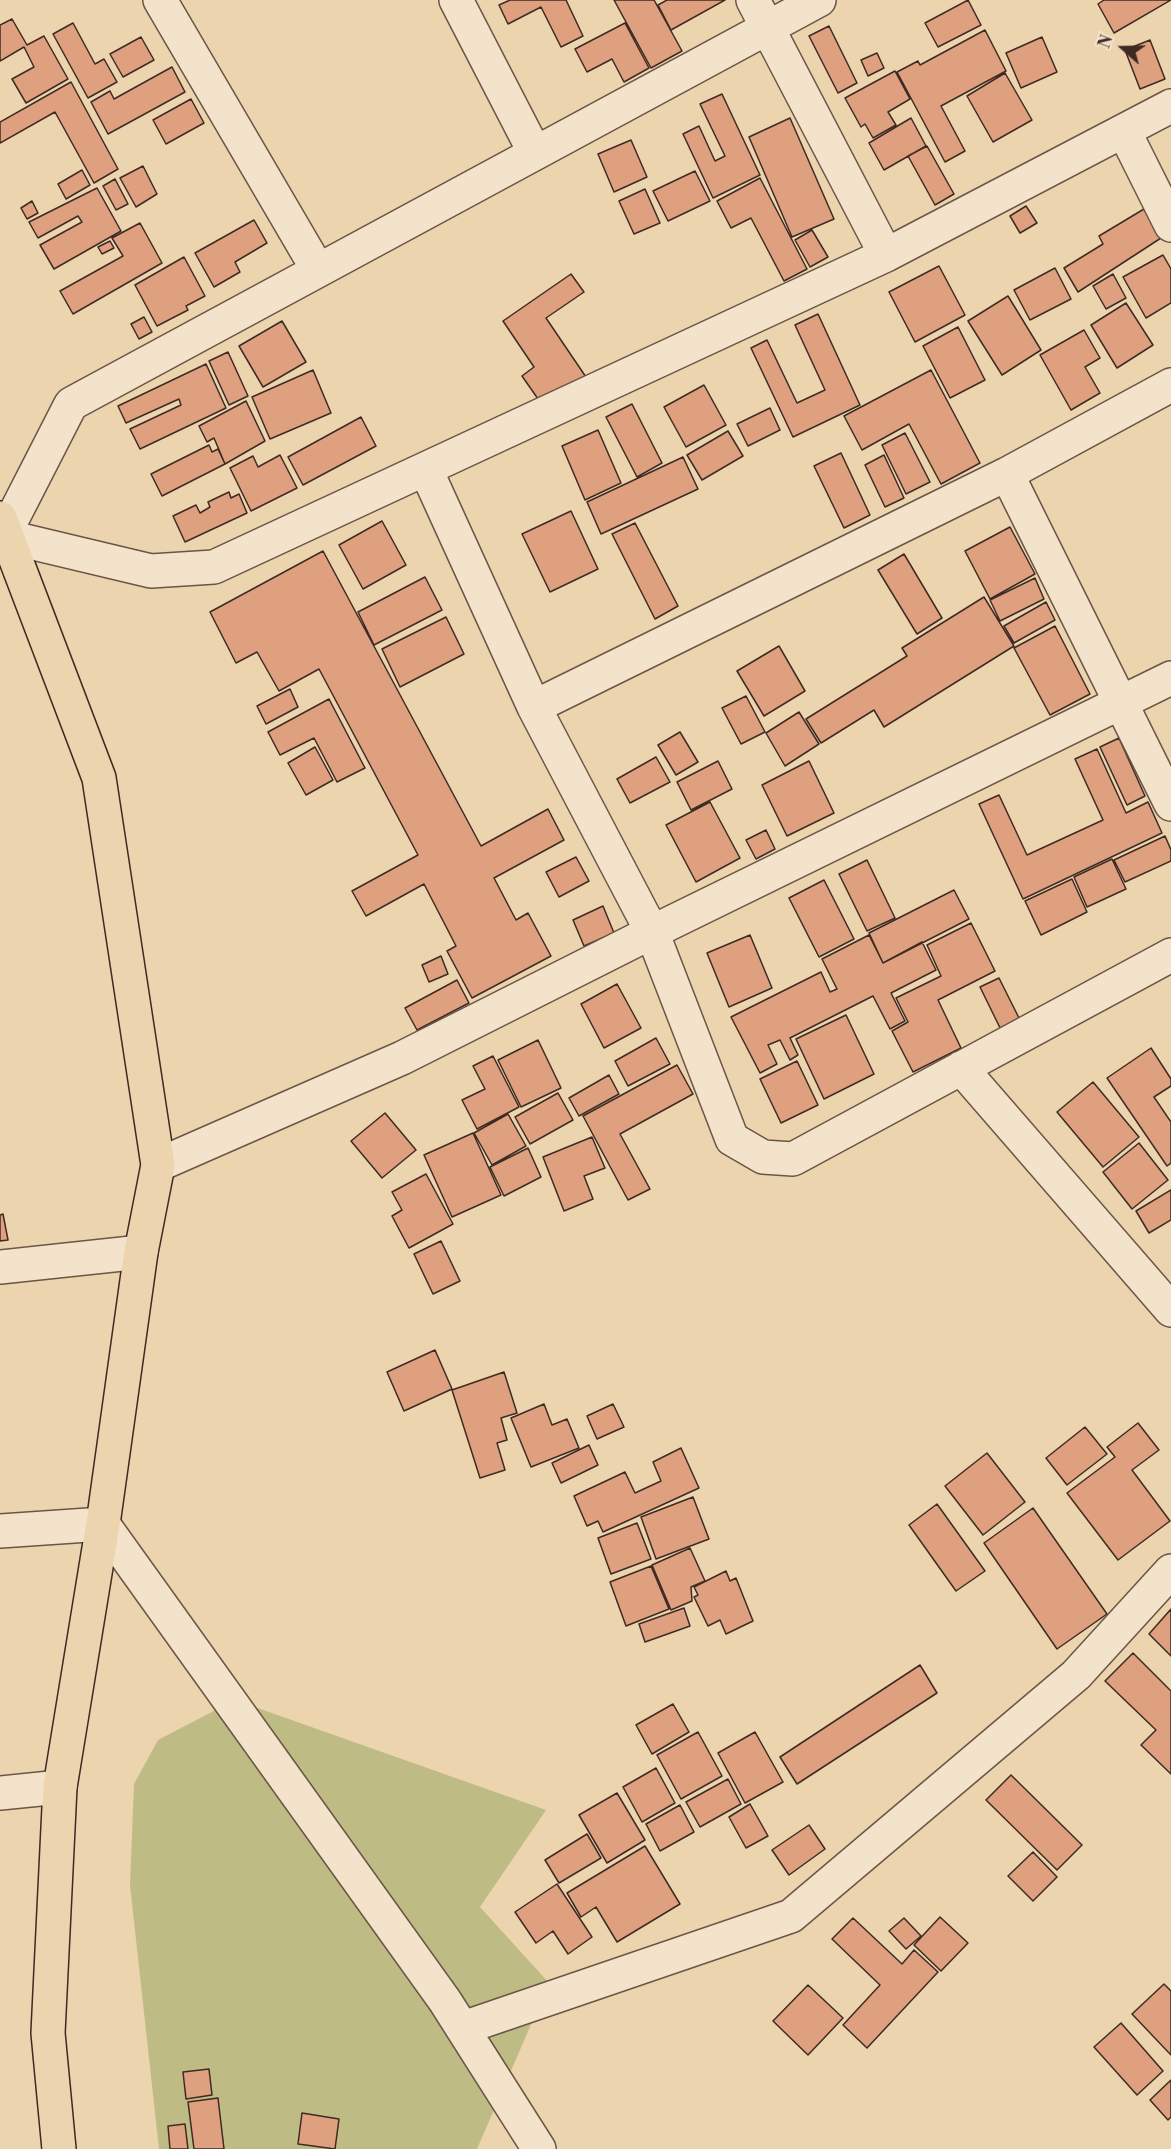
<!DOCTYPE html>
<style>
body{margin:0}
#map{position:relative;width:1171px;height:2149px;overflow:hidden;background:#ecd4ae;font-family:"Libre Bodoni",serif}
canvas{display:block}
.north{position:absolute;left:1093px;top:18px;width:60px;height:60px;-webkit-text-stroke:4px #f3e3ca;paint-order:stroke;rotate:290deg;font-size:16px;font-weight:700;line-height:24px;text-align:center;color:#3e2b24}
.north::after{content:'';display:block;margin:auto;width:21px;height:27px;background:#3e2b24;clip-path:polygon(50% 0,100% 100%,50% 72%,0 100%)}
</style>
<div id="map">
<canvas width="1171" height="2149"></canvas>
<div class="north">N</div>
</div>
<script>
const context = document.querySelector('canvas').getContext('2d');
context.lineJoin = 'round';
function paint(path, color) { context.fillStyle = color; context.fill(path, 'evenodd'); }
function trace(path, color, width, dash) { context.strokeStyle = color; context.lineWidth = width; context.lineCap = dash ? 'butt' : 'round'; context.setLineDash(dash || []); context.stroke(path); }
const green = new Path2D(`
 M235,1700L546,1810L480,1907L549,1983L477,2149H159L130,1885L134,1784L158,1740Z`);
const building = new Path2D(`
 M510,0H566L583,36L561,47L541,7L508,24L499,5Z
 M614,0H654L682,51L651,68Z
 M667,0H725L671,30L658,5Z
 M968,0L981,25L938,47L925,23Z
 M1104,0H1171L1114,33L1098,4Z
 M12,19L27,45L44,36L68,79L26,103L12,79L34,67L24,47L0,61V25Z
 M73,23L95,64L104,59L117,82L88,98L53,34Z
 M625,23L649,68L624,82L612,59L587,72L575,49Z
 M829,26L857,83L838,93L809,36Z
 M985,30L1006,71L941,106L965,151L945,162L897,72L918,61L920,65Z
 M141,37L154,60L123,77L110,54Z
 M1042,37L1057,72L1021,88L1006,53Z
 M1150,40L1165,79L1140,89L1125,50Z
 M877,53L884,68L868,76L861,60Z
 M172,67L185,92L108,134L91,102L110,91L114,99Z
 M895,71L910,99L888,112L896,125L873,138L865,124L861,127L845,98Z
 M1005,73L1032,120L993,142L967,96Z
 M71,82L118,169L94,183L55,112L0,143V122Z
 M722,94L760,175L713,198L683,134L699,126L715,161L725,156L700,104Z
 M191,99L204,123L166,144L153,120Z
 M790,118L834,219L792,237L749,137Z
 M911,118L926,146L884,170L869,143Z
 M631,140L647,177L614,192L598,154Z
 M927,146L954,194L935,205L908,156Z
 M143,166L157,194L136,207L120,178Z
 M82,170L90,185L66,199L58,184Z
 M695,171L710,201L668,221L653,191Z
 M760,178L807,269L784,281L751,218L731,228L717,201Z
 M115,179L128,204L116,210L103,186Z
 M97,188L121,231L54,269L40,245L82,222L78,216L38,238L29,222Z
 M645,189L660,223L634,234L619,201Z
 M32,201L38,213L27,219L21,208Z
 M1026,206L1037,223L1020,233L1010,216Z
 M1144,209L1161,238L1078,292L1064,268L1103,244L1099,236Z
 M254,220L267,243L235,262L240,272L214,287L195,253Z
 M140,223L162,263L73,314L60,291L123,256L112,238Z
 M812,230L828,257L810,267L795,240Z
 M110,241L114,248L102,254L98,247Z
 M1163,255L1171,269V303L1146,318L1123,277Z
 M184,257L205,296L186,306L188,310L157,326L135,285Z
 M939,266L965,315L915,342L889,292Z
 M1055,268L1071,299L1030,320L1014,290Z
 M571,274L584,292L546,318L588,380L545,409L522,376L534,367L503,321Z
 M1113,274L1126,298L1106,309L1093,286Z
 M1008,296L1041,350L1002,375L968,321Z
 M1126,303L1153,345L1117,368L1091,325Z
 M818,314L860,405L793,437L751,348L767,340L797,403L825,390L795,325Z
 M144,317L152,332L139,339L131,324Z
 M282,321L306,362L263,387L239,346Z
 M958,327L985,380L950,398L923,346Z
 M1084,330L1100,358L1085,367L1100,393L1071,410L1040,355Z
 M228,352L248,396L229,405L209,361Z
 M206,364L226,408L140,449L130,429L181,405L179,399L126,423L118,406Z
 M313,370L331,413L270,439L252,397Z
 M931,370L980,463L941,484L909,424L862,450L844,416Z
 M704,385L726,425L686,447L664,407Z
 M246,401L265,441L225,464L214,438L207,442L199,426Z
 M632,404L662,463L637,477L606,417Z
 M770,408L780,430L748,446L737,424Z
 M361,417L376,446L303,485L288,457Z
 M598,430L621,483L585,500L562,446Z
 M728,431L743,456L702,480L687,455Z
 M905,433L930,482L906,494L882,445Z
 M209,445L212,452L218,449L225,464L162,496L151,474Z
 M841,453L870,515L844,528L814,466Z
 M280,455L297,488L251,511L230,468L253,456L258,467Z
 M884,455L904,498L885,507L865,465Z
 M683,457L698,489L601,534L587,502Z
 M229,492L231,498L239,494L247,513L185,542L173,516L196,505L200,513L210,507L208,502Z
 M571,511L598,569L550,592L522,534Z
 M382,521L406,565L363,589L339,545Z
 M635,523L678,606L655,619L612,534Z
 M1010,527L1035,574L990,599L965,551Z
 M323,551L481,846L548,809L564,840L494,878L516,920L528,913L551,956L472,998L447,951L456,946L424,884L366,916L352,891L418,855L319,669L279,691L257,652L236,663L210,612Z
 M904,554L942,618L917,634L878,570Z
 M425,577L442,610L374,645L358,612Z
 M1035,578L1044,599L1000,621L990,600Z
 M984,597L1014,646L884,727L874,710L821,743L806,719L907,656L902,648Z
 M1046,602L1055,620L1014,643L1004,626Z
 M446,617L464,654L400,687L382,649Z
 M1055,626L1090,694L1050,715L1014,648Z
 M779,646L805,691L764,716L737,671Z
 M290,689L298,707L266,724L257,706Z
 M746,696L765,732L741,744L722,708Z
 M329,699L365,768L337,782L314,738L280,755L268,732Z
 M799,712L819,744L785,766L766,733Z
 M680,732L698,762L676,775L658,745Z
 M1119,738L1145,796L1127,805L1100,747Z
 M315,747L333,780L306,795L288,763Z
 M1097,749L1126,813L1148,802L1162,833L1023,899L979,804L999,795L1027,855L1103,820L1075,759Z
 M656,757L670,782L630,803L617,779Z
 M718,761L732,789L691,810L677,782Z
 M809,761L834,813L787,836L762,785Z
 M710,802L740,858L696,882L666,825Z
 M766,830L775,849L756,859L746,840Z
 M1165,836L1171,850V861L1125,882L1114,860Z
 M576,857L589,881L559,897L546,872Z
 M1112,859L1126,889L1087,907L1074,877Z
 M867,860L895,918L867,931L839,874Z
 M1072,879L1087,912L1041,935L1025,901Z
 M824,880L854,939L819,957L789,898Z
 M954,890L969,919L883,963L869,933Z
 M603,906L614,933L584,946L573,920Z
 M971,923L995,971L938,1000L961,1048L913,1072L892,1031L908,1022L896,998L941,976L927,945Z
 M750,935L772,988L729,1007L707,953Z
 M869,935L883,963L922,942L936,970L891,993L905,1021L890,1029L873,996L790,1038L798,1055L790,1060L780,1040L768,1045L777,1064L760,1073L731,1017L821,972L830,992L837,989L822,959Z
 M441,956L448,974L429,982L422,965Z
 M999,978L1023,1026L1004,1036L980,987Z
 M457,980L469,1003L417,1030L405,1008Z
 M617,984L641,1028L604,1048L581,1004Z
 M846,1015L874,1074L824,1099L796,1039Z
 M656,1038L670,1064L628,1086L615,1061Z
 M538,1040L561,1088L521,1107L498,1060Z
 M1151,1048L1171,1079V1086L1154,1097L1171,1122V1163L1167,1166L1107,1078Z
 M493,1056L519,1107L477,1129L462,1100L485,1089L473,1066Z
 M797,1061L818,1105L781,1123L760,1079Z
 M677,1065L693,1094L620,1134L650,1189L628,1200L583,1116Z
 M609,1075L619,1094L579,1116L569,1098Z
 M1093,1082L1139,1137L1103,1167L1057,1112Z
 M558,1093L573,1120L530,1144L515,1117Z
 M385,1113L416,1150L382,1178L351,1141Z
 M508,1114L526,1146L492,1165L474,1133Z
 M473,1133L501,1195L452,1217L424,1155Z
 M592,1137L605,1168L584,1176L593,1199L564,1211L543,1157Z
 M1139,1143L1168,1180L1132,1209L1103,1172Z
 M528,1148L541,1177L504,1196L490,1167Z
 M426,1174L453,1224L409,1248L392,1216L402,1210L392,1192Z
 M1171,1190V1220L1149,1233L1136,1211Z
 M3,1214L8,1240L0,1241V1215Z
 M441,1241L460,1281L433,1294L414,1254Z
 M435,1350L452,1389L404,1411L387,1372Z
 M504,1372L517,1413L501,1418L507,1440L497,1443L505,1470L480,1478L452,1390Z
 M544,1404L552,1425L567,1419L579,1448L531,1467L511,1418Z
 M613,1404L624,1427L597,1439L587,1416Z
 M1138,1423L1159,1450L1132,1470L1170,1521L1118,1560L1067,1493L1115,1457L1107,1447Z
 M1085,1427L1107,1454L1067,1485L1046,1458Z
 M589,1445L598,1465L561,1483L552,1463Z
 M681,1448L699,1488L603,1532L598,1521L587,1526L574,1496L625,1472L635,1493L661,1481L653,1462Z
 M987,1453L1025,1502L983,1535L945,1486Z
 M693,1497L709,1539L656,1559L641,1517Z
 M937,1504L985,1571L956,1591L909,1525Z
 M1033,1508L1107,1614L1057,1649L984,1543Z
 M637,1523L651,1559L611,1574L598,1538Z
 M690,1548L705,1581L691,1587L692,1601L671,1610L652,1565Z
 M651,1566L669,1609L626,1626L610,1582Z
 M726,1571L730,1581L736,1578L753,1621L726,1634L720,1620L708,1626L694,1597L698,1595L694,1587Z
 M684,1608L690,1626L645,1642L639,1624Z
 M1171,1609V1656L1149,1634Z
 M1133,1653L1171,1691V1774L1141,1745L1156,1730L1105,1681Z
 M920,1665L937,1693L797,1784L780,1757Z
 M673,1704L689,1732L652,1754L636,1725Z
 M698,1732L722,1776L681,1799L657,1755Z
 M755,1732L783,1782L745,1803L718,1753Z
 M656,1768L675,1803L642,1822L623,1787Z
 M1011,1775L1082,1845L1057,1870L986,1800Z
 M728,1779L741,1804L700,1827L686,1802Z
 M617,1793L645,1840L607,1863L579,1815Z
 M750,1804L768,1836L746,1848L729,1817Z
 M680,1805L694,1832L660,1851L646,1824Z
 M809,1825L825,1849L789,1875L772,1850Z
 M587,1834L601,1858L559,1883L545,1860Z
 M645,1846L680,1904L617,1942L596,1907L581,1917L567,1893Z
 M1033,1852L1057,1877L1033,1901L1008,1876Z
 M557,1884L592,1937L568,1954L553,1931L536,1943L515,1912Z
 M940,1917L968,1943L941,1971L914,1945Z
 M853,1918L902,1964L914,1950L938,1972L867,2048L843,2025L880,1985L832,1939Z
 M904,1918L921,1936L906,1949L889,1931Z
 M1164,1984L1171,1991V2055L1132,2014Z
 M808,1985L843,2018L808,2055L773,2021Z
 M1121,2023L1163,2071L1137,2095L1094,2047Z
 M209,2069L212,2095L186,2099L183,2072Z
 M1171,2080V2117L1168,2120L1150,2100Z
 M218,2098L224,2149H194L188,2102Z
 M302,2113L339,2119L335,2149L298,2144Z
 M185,2124L188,2149H170L168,2126Z`);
const minor = new Path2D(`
 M160,0L318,270
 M456,0L535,153
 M753,0L886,255
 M1124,131L1171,225
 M426,470L534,707L652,932L732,1139L763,1157L793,1159L1171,955
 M1007,474L1171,804
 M0,535L151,571L214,567L886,255L1171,106
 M4,535L71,404L819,0
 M534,707L1007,474L1171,385
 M961,1068L1171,1310
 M158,1165L402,1058L652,932L1171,678
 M0,1267L141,1252
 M0,1531L103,1524L445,2001L539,2149
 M0,1793L60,1787
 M463,2028L791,1916L1076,1675L1171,1571`);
const major = new Path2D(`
 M0,518L99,778L158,1165L141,1252L103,1524L60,1787L48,2033L59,2149`);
paint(green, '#bfbb85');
paint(building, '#dfa07f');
trace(building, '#3e2b24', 1.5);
trace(minor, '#6a5546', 36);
trace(major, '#3e2b24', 36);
trace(minor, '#f3e3ca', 33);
trace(major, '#ecd4ae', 33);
</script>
